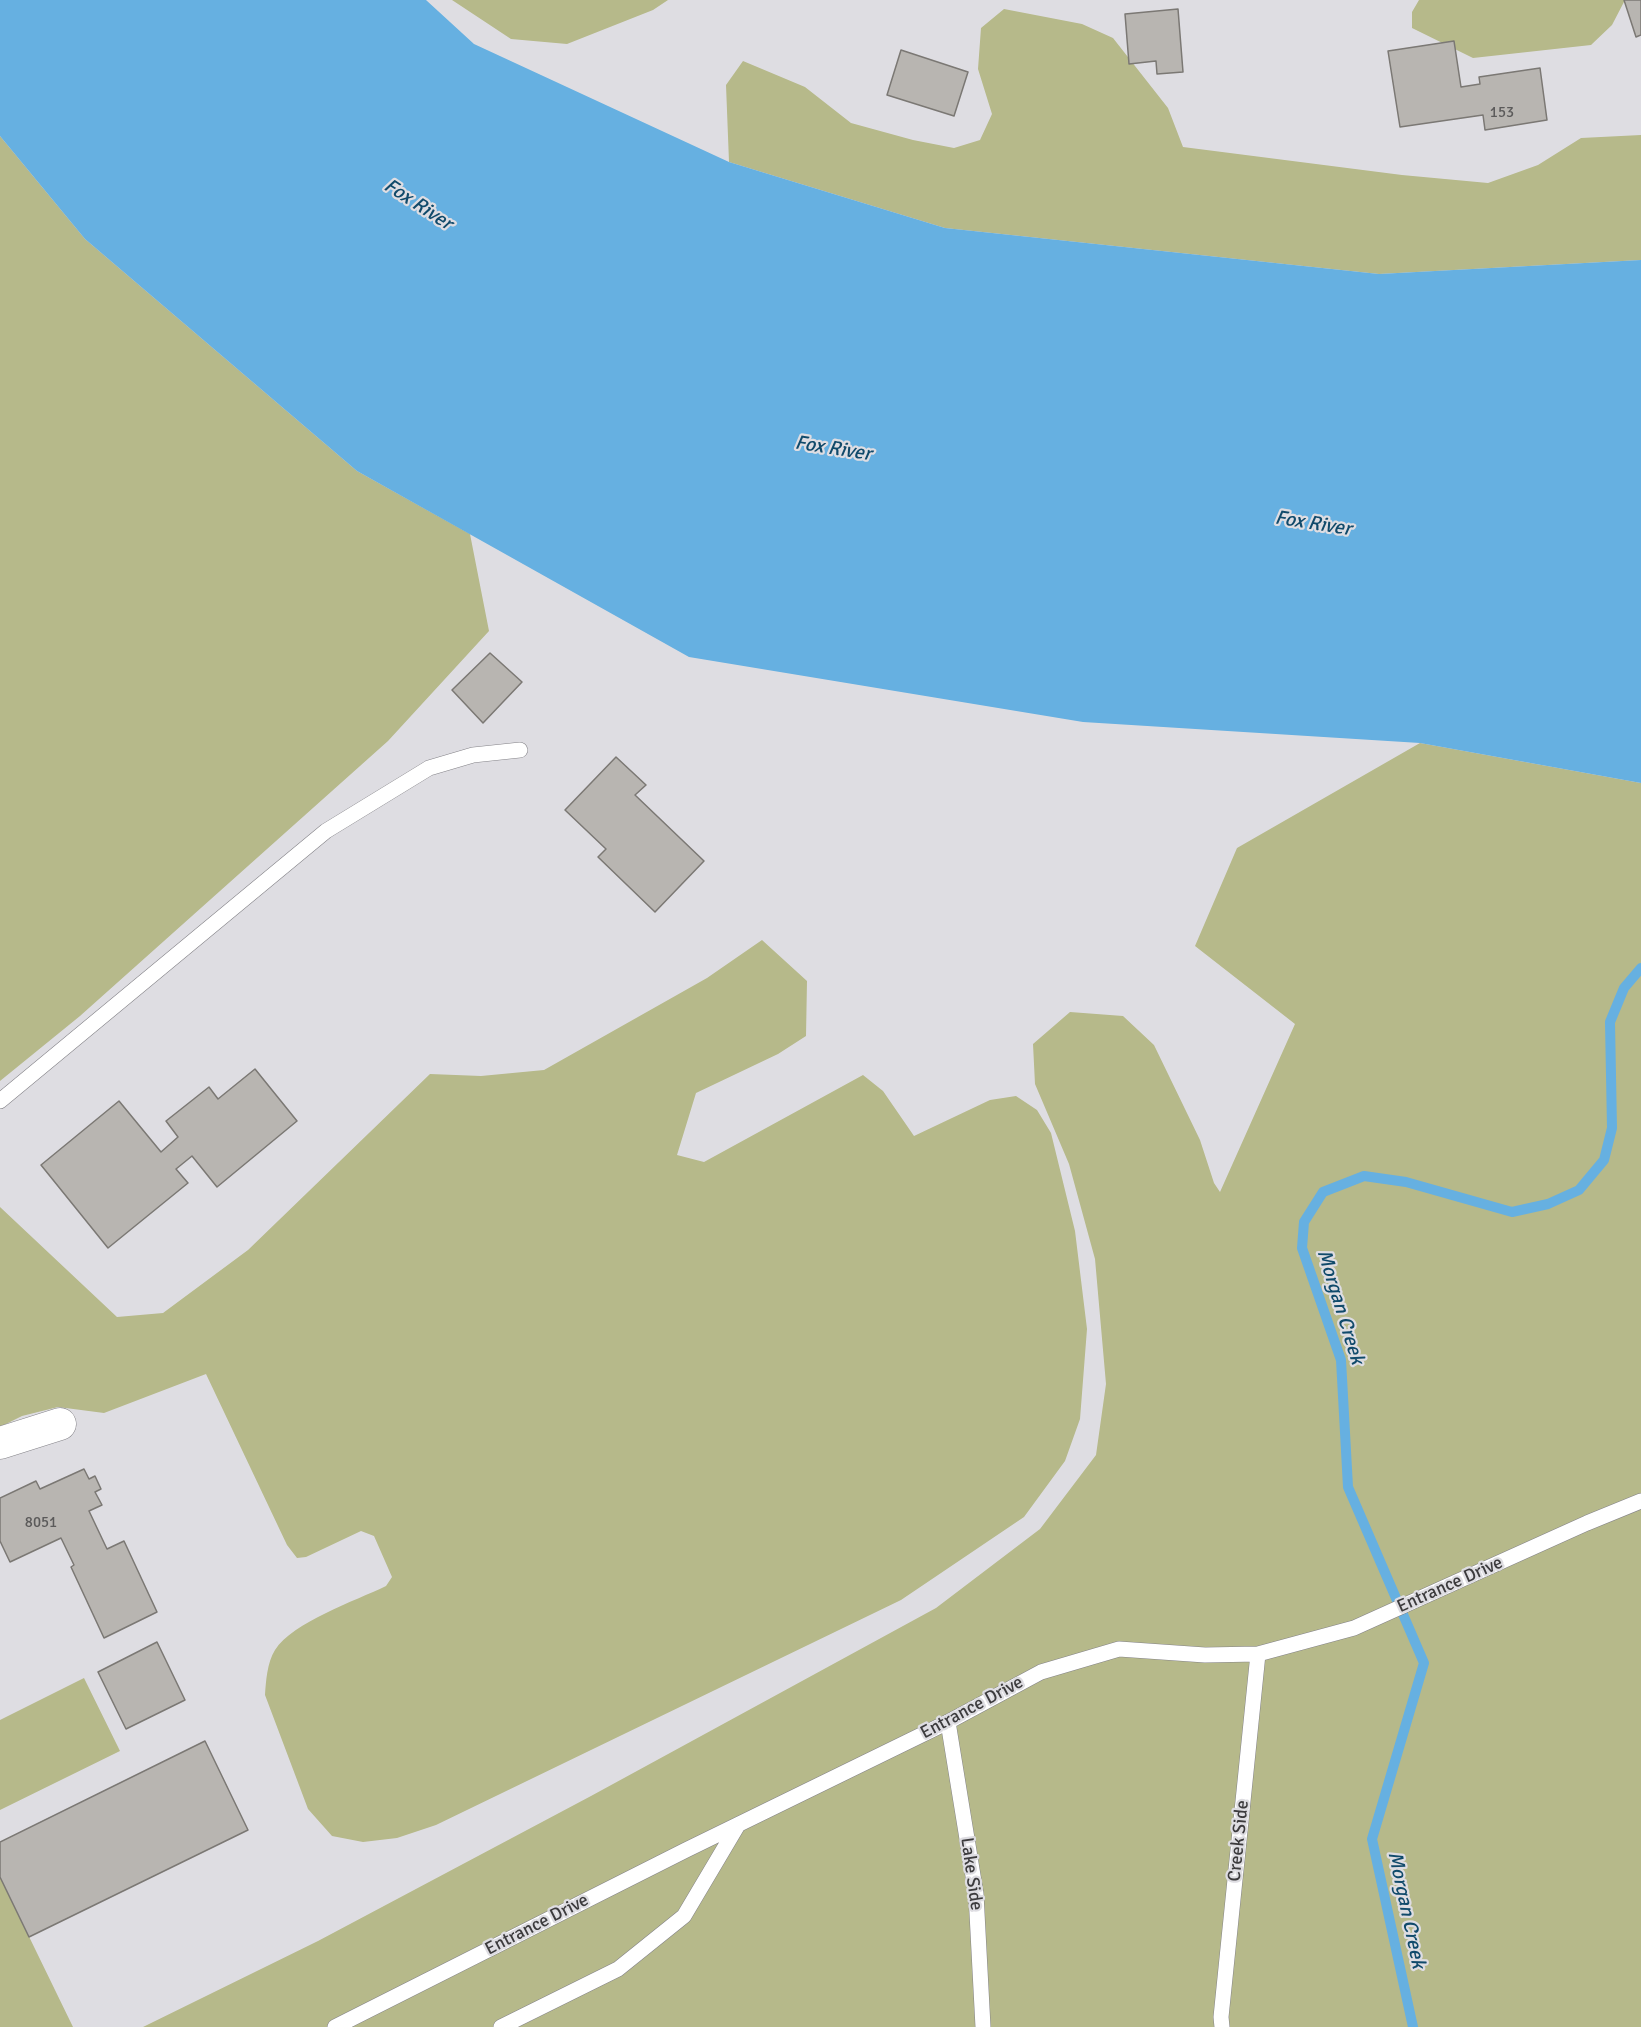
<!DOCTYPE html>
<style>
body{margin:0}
canvas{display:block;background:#dedde2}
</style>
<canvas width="1641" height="2027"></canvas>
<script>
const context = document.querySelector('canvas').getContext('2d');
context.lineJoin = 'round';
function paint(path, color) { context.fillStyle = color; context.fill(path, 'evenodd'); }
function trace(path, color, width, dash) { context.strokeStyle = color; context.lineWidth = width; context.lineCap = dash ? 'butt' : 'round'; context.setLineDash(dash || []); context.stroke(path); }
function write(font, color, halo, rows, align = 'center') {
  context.font = font + ' Signika,sans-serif'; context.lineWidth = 4.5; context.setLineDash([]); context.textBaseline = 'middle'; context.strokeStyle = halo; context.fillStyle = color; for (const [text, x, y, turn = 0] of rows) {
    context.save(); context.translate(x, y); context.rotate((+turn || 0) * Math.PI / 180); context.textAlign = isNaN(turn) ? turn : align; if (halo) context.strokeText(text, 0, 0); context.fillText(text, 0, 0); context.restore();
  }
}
const green = new Path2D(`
 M452,0H668L653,10L567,44L511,39Z
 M1419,0H1625L1612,25L1591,45L1473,58L1412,28V12Z
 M1004,9L1082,24L1113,38L1168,108L1183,147L1402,175L1488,183L1538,165L1581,138L1641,135V260L1379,274L945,228L729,162L726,85L743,61L805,87L851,123L913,140L954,148L980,140L992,114L978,69L981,28Z
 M0,136L85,239L357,471L470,534L489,631L388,741L80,1016L0,1081Z
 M1420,743L1641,783V2027H143L318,1941L591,1796L936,1608L1040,1529L1096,1455L1106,1384L1095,1259L1069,1164L1035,1084L1033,1044L1070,1012L1123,1016L1154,1045L1200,1140L1214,1183L1220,1192L1295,1024L1195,946L1237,848Z
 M762,940L807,981L806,1036L778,1054L696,1093L677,1155L704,1162L863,1075L883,1091L914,1136L990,1100L1016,1096L1037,1110L1051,1133L1075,1231L1087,1329L1080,1419L1065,1461L1024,1517L901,1600L436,1825L397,1838L363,1842L332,1836L308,1809L265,1695C266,1681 267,1663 275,1650C293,1622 355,1601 386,1586L392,1577L374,1536L361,1531L306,1557L297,1558L287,1545L206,1374L104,1413L58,1407L22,1416L0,1427V1207L117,1317L163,1313L248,1250L430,1074L481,1076L544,1070L707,978Z
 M84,1678L120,1751L0,1810V1720Z
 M0,1877L73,2027H0Z`);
const water = new Path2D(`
 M0,0H426L474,44L729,162L945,228L1379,274L1641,260V783L1420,743L1083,722L689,657L357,471L85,239L0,136Z`);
const stream = new Path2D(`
 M1413,2027L1372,1839L1424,1663L1348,1487L1341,1360L1302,1248L1304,1222L1323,1192L1364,1176L1406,1182L1512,1212L1548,1204L1579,1190L1604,1160L1612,1128L1610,1022L1624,988L1641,968`);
const building = new Path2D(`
 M1624,0H1641V35L1636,37Z
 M1178,9L1183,72L1157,74L1156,61L1129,64L1125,14Z
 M1454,41L1461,87L1480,84L1479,77L1540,68L1547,120L1485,130L1483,115L1400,127L1388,51Z
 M901,50L968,72L954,116L887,95Z
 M490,653L522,682L483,723L452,690Z
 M616,757L646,785L635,795L704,861L655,912L598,857L606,849L565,810Z
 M255,1069L297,1121L217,1187L192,1156L176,1169L188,1183L108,1248L41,1165L119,1101L161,1152L178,1137L166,1121L209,1087L218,1099Z
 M84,1469L89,1479L95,1476L101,1489L95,1492L102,1505L89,1511L107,1549L124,1541L157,1612L104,1638L71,1567L74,1565L61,1538L10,1562L0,1541V1498L36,1481L40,1489Z
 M157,1642L185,1700L126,1729L98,1672Z
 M205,1741L248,1830L29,1937L0,1877V1842Z`);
const lane = new Path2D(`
 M0,1101L326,831L429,768L473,755L520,750
 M948,1722L976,1894L983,2027
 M335,2027L686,1850L948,1722L1041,1672L1119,1649L1205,1655L1258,1654L1354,1628L1587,1523L1641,1501
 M501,2027L618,1969L684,1916L738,1825
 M1222,2027L1221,2017L1258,1654`);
const street = new Path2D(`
 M0,1443L60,1424`);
const numberNames = [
 ["153",1502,113],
 ["8051",41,1523]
];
const streetNames = [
 ["Entrance Drive",1450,1585,-24],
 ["Entrance Drive",972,1708,-28],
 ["Creek Side",1239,1841,-84],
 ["Lake Side",971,1874,82],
 ["Entrance Drive",537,1925,-27]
];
const waterNames = [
 ["Fox River",418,205,33],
 ["Fox River",833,449,9],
 ["Fox River",1313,524,9],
 ["Morgan Creek",1340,1307,73],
 ["Morgan Creek",1406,1910,78]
];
paint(green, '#b6b98a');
paint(water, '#66b0e1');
trace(stream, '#66b0e1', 10);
paint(building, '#b8b5b1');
trace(building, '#7b7874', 1.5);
trace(lane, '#848388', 16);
trace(street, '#848388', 33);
trace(lane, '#fff', 15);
trace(street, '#fff', 32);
write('15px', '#5b5a5a', null, numberNames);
write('18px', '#3c3b3d', '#dedde2', streetNames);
write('italic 20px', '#104a6b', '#dedde2', waterNames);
</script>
